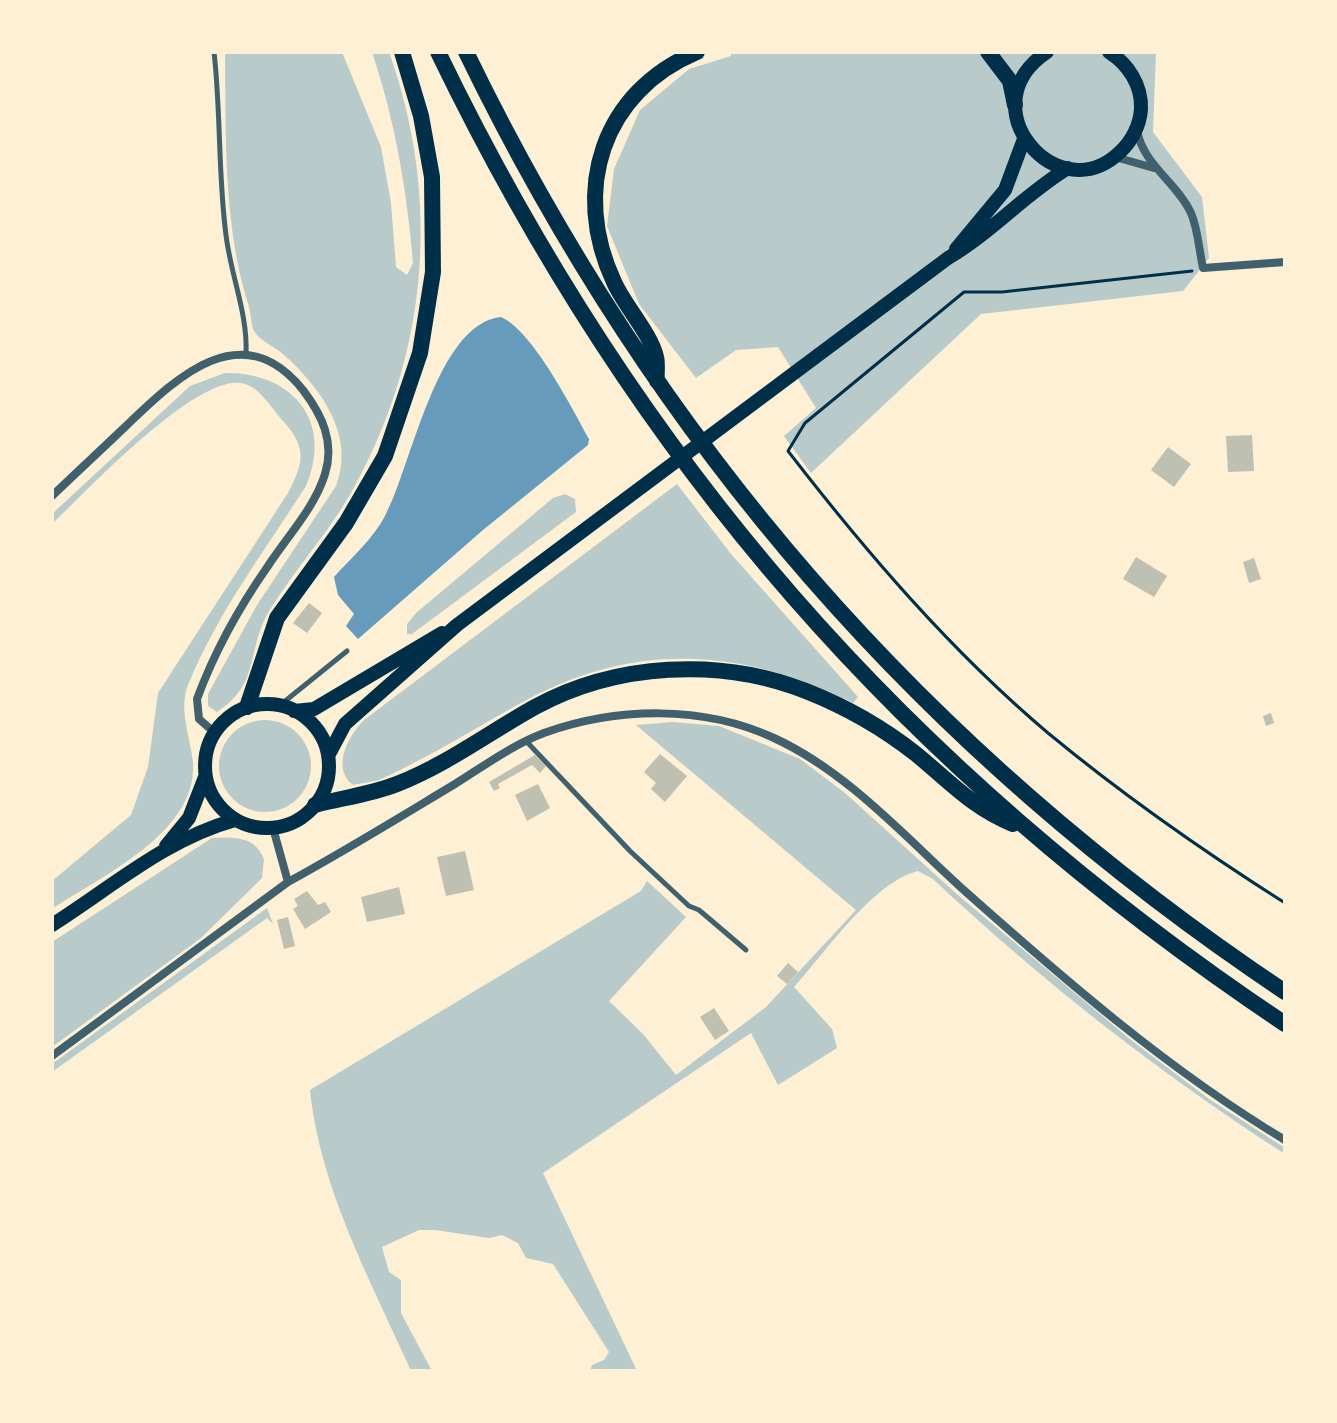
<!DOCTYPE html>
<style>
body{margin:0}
#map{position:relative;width:1337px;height:1423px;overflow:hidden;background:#fdf0d5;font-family:Spectral,serif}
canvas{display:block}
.frame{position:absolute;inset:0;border:54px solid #fdf0d5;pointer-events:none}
</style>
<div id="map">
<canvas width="1337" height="1423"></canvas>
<div class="frame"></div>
</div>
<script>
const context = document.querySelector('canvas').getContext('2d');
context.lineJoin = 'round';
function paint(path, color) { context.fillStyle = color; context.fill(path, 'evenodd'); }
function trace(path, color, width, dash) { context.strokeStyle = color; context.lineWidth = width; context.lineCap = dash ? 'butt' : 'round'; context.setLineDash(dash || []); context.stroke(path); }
const green = new Path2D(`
 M225,52H342L381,147L391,203L396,267L407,275L413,263C407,190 395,121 372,52H389C442,200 428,357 351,493C328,533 296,568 271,608C245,649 262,683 217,712L208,706V694L257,605L336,486C356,435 320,387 283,354C275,347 259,340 254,331C251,325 251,314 249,307C223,225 226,137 225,52Z
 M731,52H1156L1153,132L1202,197L1209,258L1183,291L981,314L811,473L784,436L816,408L778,347L736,350L696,378L639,304L607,226L614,169L640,110L689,69L731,56Z
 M225,373C292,372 334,421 306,486C264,552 218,612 188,685C178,710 191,738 193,763C197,833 103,875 52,909V881L131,815L148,767L158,693L288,493C303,464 308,449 284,422C273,410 261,389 245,384C200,369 86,492 52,524V514L190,386Z
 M677,484L731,554L858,697L853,703C746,649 639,641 530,698C480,725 432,756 379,780L353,785C331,768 348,736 364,720Z
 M565,494L575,499L576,512L412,634H407V624L416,613L553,498Z
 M219 766a46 46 0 1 1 92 0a46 46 0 1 1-92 0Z
 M673,722L719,726L800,759L845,793L959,896L1131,1040L1209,1099L1285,1148V1154C1159,1073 1043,982 933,879L918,871C873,882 825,953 794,987L832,1029L837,1048L778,1085L751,1033L543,1173L637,1371H590L592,1365L604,1360L609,1352L553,1264L526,1258L518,1243L502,1235L489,1238L435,1230H419L382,1247L389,1272L401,1280V1313L432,1371H411C371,1281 320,1189 310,1090L641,891L647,881L686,917L609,1001L643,1034L676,1075L766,1007L856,910L636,725Z
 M212,838C233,837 255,836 264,859L262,878L201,938L52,1047V942Z
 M267,908L273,924L267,918L52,1072V1064Z`);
const water = new Path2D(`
 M501,317C532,330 572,408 589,439L588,445L483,530L358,639L346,626L354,614L338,595L334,577C351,558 373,539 385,516C412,466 436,324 501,317Z`);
const building = new Path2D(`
 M1252,435L1254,471L1228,472L1226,436Z
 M1168,447L1191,464L1174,487L1151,470Z
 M1136,557L1167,576L1154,597L1123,579Z
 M1254,558L1261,579L1249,583L1243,562Z
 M309,603L322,613L307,633L293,623Z
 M1271,713L1274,723L1266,726L1263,716Z
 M660,754L687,776L665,802L651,789L656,783L644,772Z
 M535,755L546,766L540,773L532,765L498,784L500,788L494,791L489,782Z
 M538,784L550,808L527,821L515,795Z
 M465,851L474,890L446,896L437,857Z
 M399,887L405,914L367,922L361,897Z
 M307,891L318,905L325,902L331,912L305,929L293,909L298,906L294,899Z
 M288,917L295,946L284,949L277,920Z
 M788,963L798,972L787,984L777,976Z
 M714,1008L729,1031L715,1040L700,1017Z`);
const path = new Path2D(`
 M1192,271L1002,292H964L805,423L788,451C866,552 951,651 1048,733C1123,795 1203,851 1285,903`);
const service = new Path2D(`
 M214,52C221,113 218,175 226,235C231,277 248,313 246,355
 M279,706L347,651
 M526,741L630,851L689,906L699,910L746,950`);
const minor = new Path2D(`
 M1137,130C1143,165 1176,181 1191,213C1198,229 1199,250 1203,268L1285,262
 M1115,157L1154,168
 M52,496C77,472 102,449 127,425C177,377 242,314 303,390C322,415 335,442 325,474C315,507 287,537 268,566C240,606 214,653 197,699L199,719L215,733
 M273,828L288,882C345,851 400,817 455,784C484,766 512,745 544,733C617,707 703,705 774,738C848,772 906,838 966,892C1066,981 1170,1071 1285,1140
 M52,1056L288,882`);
const primary = new Path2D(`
 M1047,52C966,106 1058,212 1120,152C1132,141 1140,125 1141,109C1142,85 1128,64 1109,52
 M956,249L1005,190L1024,139
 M205 766a62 62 0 1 1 124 0a62 62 0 1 1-124 0Z
 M294,711L314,709L442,633
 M328,756L345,724L457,625L948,258C992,232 1025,194 1068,168
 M166,846L189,818L205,777
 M52,925C112,887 166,839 235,820`);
const trunk = new Path2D(`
 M438,52C637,464 905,770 1285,1024
 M466,52C656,444 923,750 1285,992
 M988,52L1010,81L1015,105
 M657,381C656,374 658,364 656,357C651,334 624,305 614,282C571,190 602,92 697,52
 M247,707L277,618L346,523L385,456L420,353L433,272L432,177L421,116L402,52
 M315,805C342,798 372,794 397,784C446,765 490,732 535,707C616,663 720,657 806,691C844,706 883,728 916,754C949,781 973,808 1013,824`);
paint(green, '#b9caca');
paint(water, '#669bbc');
paint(building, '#bec0b2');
trace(path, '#003049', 3);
trace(service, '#3f606c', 5);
trace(minor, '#3f606c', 8);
trace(primary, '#003049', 14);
trace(trunk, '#003049', 16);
</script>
